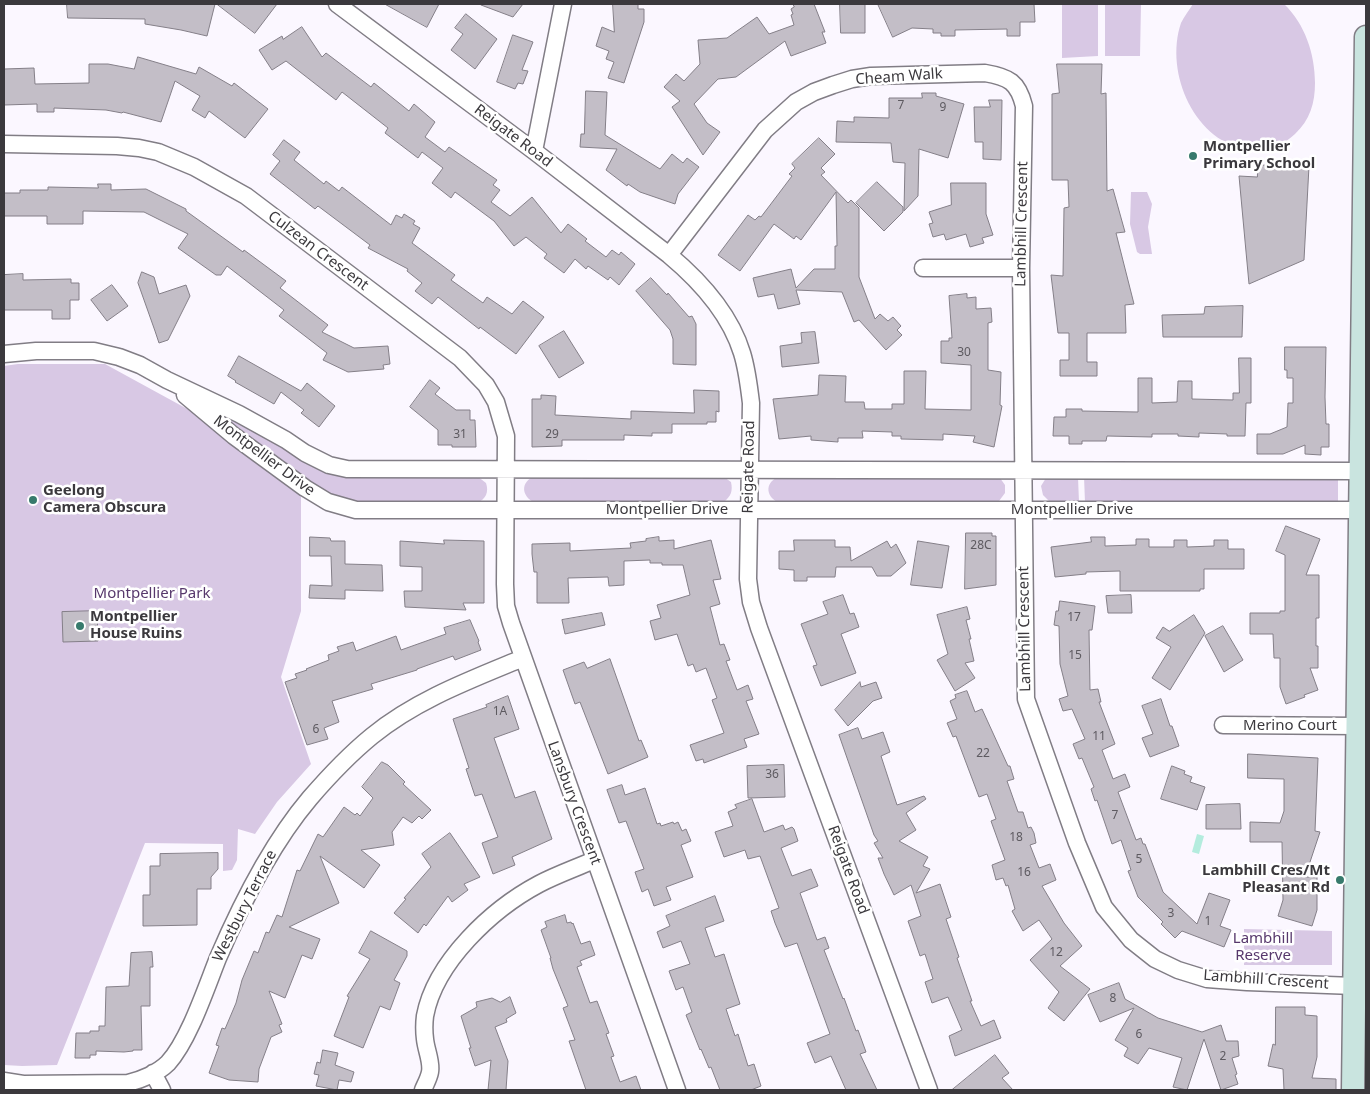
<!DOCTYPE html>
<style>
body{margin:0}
#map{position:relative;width:1370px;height:1094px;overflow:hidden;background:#fbf7ff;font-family:"Noto Sans",sans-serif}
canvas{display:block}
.frame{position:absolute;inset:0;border:5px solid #3b393d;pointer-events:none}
</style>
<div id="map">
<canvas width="1370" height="1094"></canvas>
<div class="frame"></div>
</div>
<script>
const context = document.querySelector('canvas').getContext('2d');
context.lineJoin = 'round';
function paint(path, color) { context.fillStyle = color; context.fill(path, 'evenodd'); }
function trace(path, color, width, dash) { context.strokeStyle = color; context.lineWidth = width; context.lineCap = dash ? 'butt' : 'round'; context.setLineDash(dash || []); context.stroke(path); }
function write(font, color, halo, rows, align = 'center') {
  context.font = font + ' "Noto Sans",sans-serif'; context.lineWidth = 5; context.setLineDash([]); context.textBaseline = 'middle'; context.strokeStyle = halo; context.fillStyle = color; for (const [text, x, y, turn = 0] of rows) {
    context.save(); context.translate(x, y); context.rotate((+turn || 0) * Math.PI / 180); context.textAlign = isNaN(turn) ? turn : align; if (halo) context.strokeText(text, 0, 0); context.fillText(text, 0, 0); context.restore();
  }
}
const green = new Path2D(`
 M1062,4H1098V56L1062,58Z
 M1105,4H1141L1140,56H1105Z
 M1193,4H1284C1305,24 1315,54 1315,83C1315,103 1310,120 1295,134C1283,145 1268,152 1251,150C1195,144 1164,73 1181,23C1184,17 1189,10 1193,4Z
 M1131,192H1147L1152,204L1148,227L1152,254H1140L1137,252L1130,224Z
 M18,364H105L191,411L301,495V611L281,677L311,764L277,802L255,834L238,829L237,860L232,870L223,871V844L145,843L57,1065L22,1066L4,1065V366Z
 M215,410L311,463L477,476L486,483C489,492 486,499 477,503H356L336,499L262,450Z
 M535,476L724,477L731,482C733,491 731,496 724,502L535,503C521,496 520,482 535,476Z
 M1084,476L1338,478V502L1085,503Z
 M778,477L1000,478L1005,485V493L999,501L993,503H780C766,498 764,483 778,477Z
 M1078,477L1079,502H1050L1043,495L1041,486L1046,478Z
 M1244,929L1332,931V965H1244Z`);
const water = new Path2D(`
 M1197,834L1204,836L1199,854L1192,852Z`);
const building = new Path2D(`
 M67,4H215L207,36L181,30L145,24V19L68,18Z
 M217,4H277L255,33Z
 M385,4H439L427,27Z
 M481,4H523L513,17L481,5Z
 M613,4H638V9H644V22L624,83L608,78L614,62L606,59L609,51L596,46L602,27L614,32Z
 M793,4H814L825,32H822L826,43L791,56L785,41L736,77L718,79L694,104L707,123L720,132L703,155L672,107L680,101L664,87L676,74L684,81L700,64L698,40L727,38L757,17L769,34L794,25L791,15L793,14L791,9L794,7Z
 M840,4H865V33H841Z
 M878,4H1034L1035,22H1020V36H1007V29L955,30V36H941V33H933V29L912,28L893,37Z
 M466,14L497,39L475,69L451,50L463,34L455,28Z
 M302,27L322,57L326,53L371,87L374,83L409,111L414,104L435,122L425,137L445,152L449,147L497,180L493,185L500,190L491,202L510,216L532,197L561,233L568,224L587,239L585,241L606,257L612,250L619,255L621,252L635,264L619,285L610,277L608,280L588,266L586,269L575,259L564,273L544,258L547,254L526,237L514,246L494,221L455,192L451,198L432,183L443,168L422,152L418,158L385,133L388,128L342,92L336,100L286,61L272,70L259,50L282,36L283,39Z
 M513,35L533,42L522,70L528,71L523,84L518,83L515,89L497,82Z
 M138,57L196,74L199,67L232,86L234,83L268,109L245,138L209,111L205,118L192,110L200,96L175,81L161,122L123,112L122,113L106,110L54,108V112H37V104L4,105V69L34,68L35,84L89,83V64H108L134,69Z
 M1057,64H1102L1101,94L1106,93L1107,191L1113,189L1125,232L1116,233L1134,304L1125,305L1126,333H1087V362H1097V376H1060V360H1069V333H1058L1051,275L1063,276L1064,208L1069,207L1068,180H1052V94L1059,93Z
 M586,91L607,92L605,135L660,169L672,154L683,163L687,158L699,167L678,194L675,204L640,192L628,184L627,186L606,170L617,149L580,147L581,134H584Z
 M922,93H936V96L964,104L948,158L919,149L918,196L904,211L905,163L893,162L891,143L836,142L837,121L854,122V117L889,118V98H922Z
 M989,100H1002L1001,160L983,159V142H975L974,107H990Z
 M819,138L835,154L821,168L825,172L821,175L848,203L851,200L859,208V277L875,319L880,314L888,321L893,317L901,326L897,330L902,335L886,350L859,320L854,322L842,292L796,290L800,304L778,309L774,294L758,297L753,278L791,269L796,288L814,269H835V246H837L836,192L801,240L796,236L794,239L774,224L740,271L718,255L748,215L755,220L759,216L761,217L792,176L789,174L795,168L792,164Z
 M284,140L300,152L294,160L324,184L326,181L339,191L342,187L391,225L396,215L402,218L404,214L415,221L413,224L420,228L412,243L455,275L451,280L483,303L487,297L512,314L523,301L544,317L516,354L480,327L479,329L438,297L432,304L415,291L422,283L407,271L408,269L368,248L370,245L318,206L315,209L270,174L280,161L273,155Z
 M1258,165L1309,166L1304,260L1249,284L1239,176L1257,177Z
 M877,182L903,207V212L884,231L856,203Z
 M951,183H986V214L993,235L982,238L984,243L970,247L966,234L946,240L944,234L933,237L929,224L933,223L929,212L951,205Z
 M98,184H111V190L146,189L186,209V211L243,252L244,250L286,281L280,288L328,325L322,332L354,348L388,346L390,364L383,365L384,369L348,372L323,360L327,353L279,316L284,310L227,266L221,275H216L178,248L188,234L144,212L83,211V224H47V216H4V193H20V190H48V187L98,188Z
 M142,272L154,277L159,294L186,285L190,296L168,340L159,343L155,331L138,283Z
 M23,274V280L71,279V283H79V300H70V319H52V310H4V275Z
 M651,278L667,295L668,293L689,317L692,316L696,324V365L673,364V339L670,330L636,291Z
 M112,285L128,306L107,321L91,300Z
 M967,294V298L976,297V309L991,308L992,322L988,323V370L1001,372L1000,405L1002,406L994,447L973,442L975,436L943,434V440L901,439V436H892V432L862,431L863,438H838V442L811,440V436L779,439L773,399L818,395L819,375L846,376L845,402H864L865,409H892V404H904V371H926L925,409L971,410V365L941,363V341H949V338H952L949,296Z
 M1243,306L1242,337H1163L1162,315L1204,314L1205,307Z
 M564,331L584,363L559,378L539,346Z
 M815,332L819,363L782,367L780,346L802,343L801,333Z
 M1285,347H1326L1325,397L1326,424H1329V447H1321V455L1305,454V445L1283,454H1257V434H1270L1287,427L1288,403H1293V378H1287V370H1285Z
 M239,356L301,391L307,383L335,406L319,427L301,413L304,410L281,392L274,404L235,382L236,381L228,376Z
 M1239,358H1251V403H1246L1245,436H1227V434L1199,433V437L1178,436V434H1152V437L1107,436L1106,441H1082V444H1069V436H1053L1054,417H1066V409H1082V411L1138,412V378H1152V403L1177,402L1178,381H1192V399L1233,400V393H1239Z
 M430,380L440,388L435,394L456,410H470V420H475L476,447H452V445H438V430L410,407Z
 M694,390L719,391V412L716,411V422H707V424H672V433H652V436L624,435V440H562V446L532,447V399H541V395L556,396L555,415L631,419V411L694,413Z
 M1286,526L1320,539L1306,575H1319V618H1316V646H1318V668H1310L1318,690L1304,695L1305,697L1286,704L1280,687V658H1274L1273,634H1250V613H1280V611H1285V555L1276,551Z
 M966,533H992V536H996V585L965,589Z
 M310,537L330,538L331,541H345V564L382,565L383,591L345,590V599L309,598L310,585L332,586L331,556H310Z
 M659,537V541L674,540V549L711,540L721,579L713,580L720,604L710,607L720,645L724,644L730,660L726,661L737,690L748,685L753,699L746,701L759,734L744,739L747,747L704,763L703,759L696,761L690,745L724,733L712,700L717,698L706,668L696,672L693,664L688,666L677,634L655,640L650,621L661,618L657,605L690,595L683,565H662V563H650V560L624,561V585L609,586L608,577L568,578L569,603H537V572H534L532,554V544L570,543V551L631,548L630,543L646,541V539Z
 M1091,537H1105V546L1136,545V539H1149V547H1174V540H1187V547L1214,546V540H1228V549H1244V569H1204V589H1200V591H1120V571L1086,572V574L1055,577L1051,547L1091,542Z
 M444,540L484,541V603H463L466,610L405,607L404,591H422V567L400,566V541L444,544Z
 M794,540H835V547H850L851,561L887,541L891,548L896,544L906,563L891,576H877L872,567H836L835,577H807V581H794V570L779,569V551H794Z
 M918,541L949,546L942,588L911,585Z
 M843,595L850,614L854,613L859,627L841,634L856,673L821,686L813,666L817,665L801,624L828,614L823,602Z
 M1131,595L1132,613H1108L1106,596Z
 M1060,601L1095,606L1092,630H1089L1090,690L1098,689L1101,702H1099L1115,744L1102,750L1113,779L1125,774L1130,787L1118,792L1136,840L1141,838L1143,844H1145L1163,892L1197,924L1209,893L1230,900L1220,926L1231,930L1224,947L1182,931L1175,938L1161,924L1163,922L1138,897L1128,871L1131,870L1121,840L1112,844L1097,800L1095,801L1091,789L1094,787L1082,758L1079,759L1073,744L1085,739L1072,709L1063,711L1059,699L1068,696L1060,664L1059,626L1054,625L1056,611H1058Z
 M967,607L970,619L966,620L971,639H969L974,661L965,663L975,678L955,691L937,660L948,654L937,615Z
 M97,611L98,641L63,642L62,612Z
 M602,613L605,625L565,634L562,620Z
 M1194,615L1205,633L1170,690L1152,678L1171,647L1156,638L1163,627L1169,631Z
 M470,620L479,641L478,642L481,650L455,660L453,656L417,669V670L371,684L373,689L332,701L339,722L324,728L328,739L307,745L285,682L297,678L295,674L307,670L306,669L329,660L328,655L339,651L337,647L353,642L356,651L396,636L401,650L446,634L444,628Z
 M1223,626L1243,660L1224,672L1205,636Z
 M610,659L639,741L641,740L648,757L608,774L580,702L575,704L563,670L584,662L587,668Z
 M860,682L861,687L876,682L882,698L873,701L848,726L835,710Z
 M967,691L975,712L982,709L1008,766H1010L1014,779L1007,781L1018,812H1023L1028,828L1031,827L1034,833L1036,843L1030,845L1039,868L1050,864L1056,880L1042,886L1064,923L1082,946L1060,966L1090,989L1064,1021L1048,1008L1059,992L1030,960L1052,939L1039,920L1023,931L1012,911L1015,909L1008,885L1006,886L1003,878L996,880L992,865L1005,860L991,821L996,819L987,794L979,797L956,736L953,737L947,723L957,719L950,701L956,698L955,695Z
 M508,696L519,729L494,738L515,798L535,791L552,839L512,857L515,865L493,874L482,843L498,837L482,794L475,796L466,769L469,768L453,719L487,707L486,705Z
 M1161,699L1170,726H1172L1179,746L1150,757L1142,738L1153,734L1142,706Z
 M858,728L862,739L883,732L890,752L881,756L897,805L924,796L926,799L906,813L916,830L899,841L928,857L923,866L930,869L916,893L940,884L951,917L946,919L959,957L957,958L972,1001H970L981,1026L994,1020L1001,1038L955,1056L949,1036L962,1030L948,997L932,1003L925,982L933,979L925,954L920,956L908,921L921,916L911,885L894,895L884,874L878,858H883L874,843L878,841L874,835L839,735Z
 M1248,754L1318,758L1315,831L1320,832L1305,877H1317V910L1312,926L1278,916L1283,900L1282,842H1250V822L1280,823L1284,811V779L1248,778Z
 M382,762L388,765L405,782L403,784L431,810L422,819L419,816L412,823L403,817L392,832L394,845L361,850L380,865L364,888L320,856L339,903L289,927L320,939L312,959L302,955L285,998L269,991L282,1024L279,1025L282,1032L271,1037L259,1069L258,1082L229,1080L209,1073L219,1046L216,1045L222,1028L225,1029L236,1003L242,980L254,951L258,953L266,932L269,933L277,915L282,917L297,870L300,871L318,834L323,837L344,807L355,815L357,813L360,816L373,798L362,787Z
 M784,765L785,797L748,798L747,766Z
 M1172,766L1185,771L1184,774L1192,777L1190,782L1205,787L1197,810L1161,799Z
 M622,785L625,795L645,788L657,824L660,823L661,826L673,822L674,824L678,822L682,831L686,829L691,841L681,845L693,877L666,887L671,900L654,906L648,889L642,892L635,872L644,869L626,821L619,823L607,790Z
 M752,799L764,832L783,825L785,830L792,827L794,829L798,841L781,848L792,876L811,869L818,886L800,893L817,940L825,937L829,948L824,950L843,999L844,998L856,1031L858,1030L866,1052L860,1054L877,1090H846L831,1056L815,1063L807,1043L830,1034L797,943L785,947L775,923L771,911L779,908L760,856L748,859L745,850L724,857L715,832L733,826L728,812L737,808L735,805Z
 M1240,804L1241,829H1206V805Z
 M450,833L480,877L464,884L468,890L452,902L448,896L426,926L424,924L418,933L394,913L406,899L404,898L431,867L422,854Z
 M218,853V869L211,877V889H197V925L143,926V895H150V866H160V854Z
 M715,896L724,921L705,928L715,957L724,954L740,1004L726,1009L735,1036L738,1034L748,1066L754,1064L761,1086L751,1090H720L711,1067L709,1068L701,1049L700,1050L686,1015L692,1012L683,987L676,990L669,971L690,964L681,941L663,948L657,932L670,926L666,916Z
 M565,915L567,923L571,922L572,924L573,923L581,944L590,941L595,955L580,961L582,965L577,967L590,1003L597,1001L609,1033L606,1034L614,1056L611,1057L620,1082L636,1076L641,1090H586L569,1041L575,1040L563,1008L568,1006L553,969L550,958H551L541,930L547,927L545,922Z
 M371,931L407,951V956L394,980L400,983L390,1010L380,1006L363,1048L334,1036L349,997L347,996L370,959L359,953Z
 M152,952L153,967H150V1006H141L142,1050H133V1051L124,1052L96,1051V1055H90V1058H75L76,1033H90V1031H99V1026H105L106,987L129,986L131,953Z
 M1119,983L1125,999L1158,1018L1202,1032L1221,1025L1226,1041H1238L1239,1056L1232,1058L1237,1074L1235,1075L1238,1084L1221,1090L1204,1039L1187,1090L1173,1087L1182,1058L1149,1048L1138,1064L1124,1056L1128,1048L1115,1040L1134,1008L1100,1022L1088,995Z
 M510,997L516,1013L506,1019L507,1022L495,1027L508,1061L506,1090H488L491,1060L475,1066L469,1048H471L461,1016L477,1007L476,1002L492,998L500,1002Z
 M1276,1007H1305V1015L1317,1016V1057L1312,1078L1336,1079V1090H1284L1283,1069L1268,1066L1273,1044L1275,1045Z
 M323,1050L338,1053L335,1065L354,1072L351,1082L339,1080L337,1090L316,1086L319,1075L314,1074L317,1062L320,1063Z
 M995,1055L1009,1073L1002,1078L1013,1090H952Z`);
const street = new Path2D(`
 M337,4L534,151L669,255C699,280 730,314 742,353C747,369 749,386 751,403L748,579L751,602L759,628L929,1090
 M4,144L117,146L139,148L158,152L194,167L246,196L460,358L486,385L496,402L506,436L505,584L506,606L511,623L677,1090
 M534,151L563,4
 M669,255L765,130L796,102L814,92L833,85L852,79L871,76L985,73C1009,77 1018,82 1024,106L1021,268L1026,699L1077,843L1104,907L1131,940L1155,959L1178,970L1207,979L1247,982L1354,986
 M923,268H1021
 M4,354L36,351H94L119,357L140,365L167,380L239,414L286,440L305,453L329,465L347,469L1361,471
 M185,395L234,436L305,488L328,502L356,510H1360
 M1223,725L1357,726
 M153,1073L162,1090
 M4,1081L23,1084L128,1083C141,1080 158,1073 168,1063C189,1040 206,988 218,958C242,902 271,844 310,798C329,776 350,754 372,736C416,700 470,680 523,658
 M423,1090C425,1085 429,1078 430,1072C432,1062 426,1050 425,1039C424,1031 424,1024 425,1016C435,962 492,909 539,884C556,875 576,868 594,860`);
const secondary = new Path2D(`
 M1353,1090L1366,37`);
const markers = [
 [1193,156,5,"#377a6c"],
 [33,500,5,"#377a6c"],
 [80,626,5,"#377a6c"],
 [1340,880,5,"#377a6c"]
];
const numberNames = [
 ["7",901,106],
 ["9",943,108],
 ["30",964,353],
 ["31",460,435],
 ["29",552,435],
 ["28C",981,546],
 ["17",1074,618],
 ["15",1075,656],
 ["1A",500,712],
 ["6",316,730],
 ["11",1099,737],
 ["22",983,754],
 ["36",772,775],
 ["7",1115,816],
 ["18",1016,838],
 ["5",1139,860],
 ["16",1024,873],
 ["3",1171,914],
 ["1",1208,922],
 ["12",1056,953],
 ["8",1113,999],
 ["6",1139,1035],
 ["2",1223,1057]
];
const streetNames = [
 ["Cheam Walk",899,77,-4],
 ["Reigate Road",513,136,37],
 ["Lambhill Crescent",1022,224,-89],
 ["Culzean Crescent",318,251,37],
 ["Montpellier Drive",264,456,37],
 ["Reigate Road",749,467,-89],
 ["Montpellier Drive",667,510],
 ["Montpellier Drive",1072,510],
 ["Lambhill Crescent",1025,629,-91],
 ["Merino Court",1290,726],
 ["Lansbury Crescent",574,803,70],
 ["Reigate Road",848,870,70],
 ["Westbury Terrace",245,906,-63],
 ["Lambhill Crescent",1266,980,4]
];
const poiNames = [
 ["Montpellier",1203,147],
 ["Primary School",1203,164],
 ["Geelong",43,491],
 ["Camera Obscura",43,508],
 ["Montpellier",90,617],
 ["House Ruins",90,634],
 ["Lambhill Cres/Mt",1330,871,"right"],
 ["Pleasant Rd",1330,888,"right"]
];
const parkNames = [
 ["Montpellier Park",152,594],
 ["Lambhill",1263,939],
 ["Reserve",1263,956]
];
paint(green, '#d8c8e4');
paint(water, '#b4ecde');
paint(building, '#c3bec7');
trace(building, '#847f88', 1);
trace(street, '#817d85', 19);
trace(secondary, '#817d85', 25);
trace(street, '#fff', 16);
trace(secondary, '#c9e4df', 22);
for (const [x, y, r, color] of markers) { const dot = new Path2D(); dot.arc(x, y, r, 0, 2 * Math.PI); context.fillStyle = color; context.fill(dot); trace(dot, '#fff', 2); }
write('12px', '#5d5a60', null, numberNames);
write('15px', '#3b393d', '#fff', streetNames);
write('bold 15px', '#3b393d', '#fff', poiNames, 'left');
write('15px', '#57386c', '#fff', parkNames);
</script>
